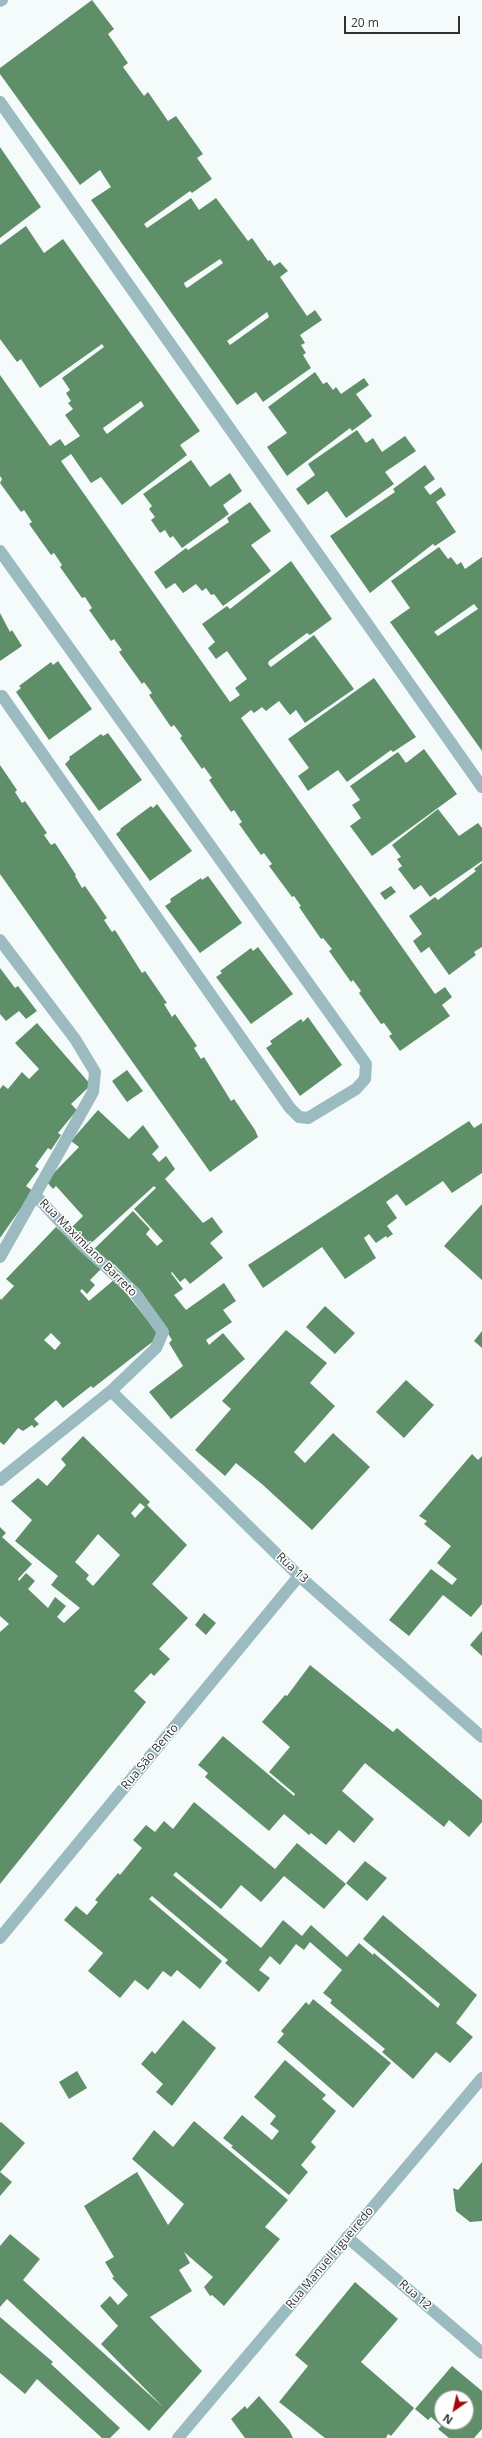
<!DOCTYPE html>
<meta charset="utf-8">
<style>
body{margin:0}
#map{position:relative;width:482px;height:2438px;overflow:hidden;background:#f5fbfa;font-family:"Open Sans",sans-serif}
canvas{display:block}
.north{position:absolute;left:434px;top:2390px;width:40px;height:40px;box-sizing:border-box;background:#fff;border:1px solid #acadad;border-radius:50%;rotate:214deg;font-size:11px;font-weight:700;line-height:16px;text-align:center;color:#303232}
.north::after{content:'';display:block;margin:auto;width:14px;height:18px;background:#a2090d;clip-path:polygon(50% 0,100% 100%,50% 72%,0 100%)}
.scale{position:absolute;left:344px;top:16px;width:116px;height:18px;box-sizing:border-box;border:2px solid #303232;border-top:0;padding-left:5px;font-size:12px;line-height:14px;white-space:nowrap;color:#303232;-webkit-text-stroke:3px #fff;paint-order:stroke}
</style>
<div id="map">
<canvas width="482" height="2438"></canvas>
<div class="north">N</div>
<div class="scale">20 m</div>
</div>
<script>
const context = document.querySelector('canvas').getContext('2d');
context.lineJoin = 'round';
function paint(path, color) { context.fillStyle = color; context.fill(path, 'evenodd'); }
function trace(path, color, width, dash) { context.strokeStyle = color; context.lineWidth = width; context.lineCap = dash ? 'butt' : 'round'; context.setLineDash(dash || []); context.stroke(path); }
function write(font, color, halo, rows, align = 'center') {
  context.font = font + ' "Open Sans",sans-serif'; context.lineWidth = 3; context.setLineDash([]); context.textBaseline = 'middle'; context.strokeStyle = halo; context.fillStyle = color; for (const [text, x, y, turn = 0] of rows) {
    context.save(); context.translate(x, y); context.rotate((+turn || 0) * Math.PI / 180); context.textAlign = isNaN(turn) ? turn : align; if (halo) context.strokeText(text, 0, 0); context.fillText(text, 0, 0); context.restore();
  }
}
const building = new Path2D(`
 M92,0L114,29L108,34L128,63L123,67L144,96L148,92L168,121L176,116L203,154L197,158L212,179L192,193L190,191L144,224L147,228L191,198L199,210L216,198L248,241L252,238L268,261L270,260L274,266L280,262L288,271L280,277L307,316L315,310L322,320L300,335L305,343L301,345L306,353L303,355L311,368L263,402L256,392L237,405L91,200L111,187L100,170L80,185L0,74V68ZM220,259L223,263L187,288L185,286L184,283ZM267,312L269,317L230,345L227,341Z
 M0,147L41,207L0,238Z
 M26,226L44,253L63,239L200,431L180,445L187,455L122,505L101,477L91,483L71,454L61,461L230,702L240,695L235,688L247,679L227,651L216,659L208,648L215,642L202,624L227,606L230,609L291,561L332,619L310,635L307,633L269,661L268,664L271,667L314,635L354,689L305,723L296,710L290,715L279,701L266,711L262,707L254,713L251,710L241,718L435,994L445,987L452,997L442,1005L450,1016L400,1051L389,1036L392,1034L384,1023L381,1024L359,993L361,991L353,980L351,982L329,951L332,949L323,938L321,939L299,907L301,906L294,896L292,897L269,866L272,864L264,853L261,855L239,824L242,822L234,810L231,812L209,780L212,778L204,767L202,769L180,738L182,736L174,725L171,727L149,695L152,693L144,682L142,684L119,652L122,650L114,639L111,641L89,610L92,608L85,597L82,598L60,567L62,565L54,553L51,555L29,524L32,522L24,510L21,512L0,483L2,479L0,476V375L50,446L60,439L65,446L80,436L65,415L73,409L68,403L71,401L66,393L70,390L62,378L104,347L102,344L40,388L21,359L17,362L0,339V245ZM141,401L144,406L107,434L104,430L103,428Z
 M315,372L323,384L327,382L333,390L336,387L341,394L364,378L369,385L356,394L372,416L352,431L350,428L287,476L267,447L287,433L268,407Z
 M357,430L366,443L373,438L382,452L405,436L416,451L385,472L394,484L346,518L327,491L308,505L296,489L315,475L308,464Z
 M191,460L210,487L230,473L242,491L223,505L229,514L182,548L173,536L170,538L165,530L160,533L151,520L155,517L149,509L152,506L143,494Z
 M425,465L435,479L424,487L430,495L441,487L446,495L436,502L456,532L435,546L433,544L370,593L330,536L395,492L393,489Z
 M250,502L271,531L251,545L271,571L223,606L214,594L211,595L206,588L202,591L196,584L183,593L175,583L166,589L154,572L186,548L188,550L229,522L227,518Z
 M439,547L448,559L451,557L457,565L461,562L465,569L482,557V751L390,622L410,608L391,581ZM474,604L478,609L438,636L434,632Z
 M0,613L10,632L12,630L22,646L0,661Z
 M58,661L92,709L49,740L16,692L21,688L19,686L51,662L53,665Z
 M374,678L416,737L393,752L391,750L347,782L338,770L308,791L298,776L309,768L288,739Z
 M108,733L142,780L99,811L65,764L70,759L69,757L101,734L103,736Z
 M424,749L457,794L372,856L350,826L361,818L352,805L360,800L350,786L398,752L406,763Z
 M0,765L17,790L15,792L22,803L25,801L47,833L44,835L51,845L55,843L76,875L75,876L82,888L85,886L107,918L104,920L112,932L115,930L142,973L145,971L167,1003L164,1004L172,1017L175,1014L197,1046L194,1048L201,1059L204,1057L231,1101L234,1099L255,1130L258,1137L210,1172L0,874Z
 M157,804L192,851L150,881L116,834L121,830L120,829L151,806L153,808Z
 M438,809L459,836L478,823L482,828V861L430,897L421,885L414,890L398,869L402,866L397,859L401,857L392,845Z
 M482,863V947L474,952L476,955L449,975L429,947L421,953L413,941L422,934L409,916L435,897L438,900L476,871L474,869Z
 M208,876L242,923L200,953L165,906L171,902L170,899L201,878L202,880Z
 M391,886L396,892L385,900L380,893Z
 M258,947L293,994L251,1024L216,977L222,973L220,971L251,948L253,951Z
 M0,968L15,988L18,986L37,1011L26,1019L19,1011L6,1021L0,1014Z
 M308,1017L342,1065L300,1096L266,1048L272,1044L270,1041L301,1019L303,1022Z
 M37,1023L91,1085L71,1104L77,1110L58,1133L61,1135L51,1150L48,1148L35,1166L39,1169L26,1186L33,1191L0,1238V1089L3,1085L8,1089L22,1072L29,1079L39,1069L15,1043Z
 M127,1070L143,1091L127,1102L112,1081Z
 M98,1110L129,1139L143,1125L159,1147L152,1154L159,1162L166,1156L175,1169L165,1179L203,1223L212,1217L223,1232L210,1243L223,1258L190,1284L185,1278L180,1282L172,1272L171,1273L183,1289L174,1295L186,1310L224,1283L236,1301L223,1310L232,1322L206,1340L209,1345L223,1333L245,1359L171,1419L149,1392L183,1366L169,1343L172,1340L143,1294L114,1264L106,1273L101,1269L90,1280L95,1285L87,1294L82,1289L80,1291L89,1301L115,1279L160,1336L93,1388L91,1386L63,1408L56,1400L34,1419L39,1424L34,1428L32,1425L23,1431L18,1428L4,1445L0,1442V1298L1,1300L14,1286L6,1279L56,1227L88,1255L133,1211L150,1229L146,1234L157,1246L163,1241L134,1209L156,1188L154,1186L88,1246L71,1228L83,1216L56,1186L53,1189L46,1181L79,1147L71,1141ZM51,1333L61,1343L55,1350L44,1340Z
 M469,1121L474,1128L482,1123V1173L452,1193L443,1181L406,1206L397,1194L386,1202L397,1218L387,1226L393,1234L387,1238L386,1236L376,1243L369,1234L364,1238L376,1258L345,1279L322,1247L263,1288L248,1265Z
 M482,1204V1280L444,1246Z
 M325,1306L355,1333L335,1354L306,1327Z
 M286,1330L327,1363L310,1383L335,1406L294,1452L305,1463L333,1433L370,1467L312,1530L263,1485L236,1463L225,1476L195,1450L231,1409L222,1401Z
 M482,1331V1348L474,1341Z
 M406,1380L434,1405L404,1438L376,1412Z
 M83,1436L150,1502L147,1505L187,1545L152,1584L188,1618L159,1649L170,1659L154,1676L151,1673L134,1691L146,1702L0,1884V1632L9,1624L0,1616V1527L6,1533L2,1537L32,1564L18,1579L19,1581L26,1573L35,1581L28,1589L48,1608L55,1597L66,1606L57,1617L64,1623L80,1608L51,1585L58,1576L15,1541L32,1520L11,1501L38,1478L47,1486L66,1465L61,1459ZM140,1503L145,1507L135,1518L131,1513ZM98,1534L120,1555L93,1586L86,1579L89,1575L75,1562Z
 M472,1454L478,1460L482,1456V1604L471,1617L443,1595L409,1636L389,1620L431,1569L452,1585L457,1579L437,1563L451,1546L424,1524L427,1521L419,1516Z
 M204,1613L216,1623L206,1635L195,1625Z
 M482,1631V1656L470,1645Z
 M310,1665L393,1732L397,1728L482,1800V1822L469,1837L449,1820L444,1827L365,1763L342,1791L374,1819L354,1843L339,1830L326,1845L311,1833L309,1835L284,1814L269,1831L205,1777L208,1773L198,1765L223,1736L294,1796L295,1794L269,1772L290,1747L262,1722L285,1695L287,1696Z
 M194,1802L275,1869L297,1843L346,1884L324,1909L284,1876L261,1902L241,1885L221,1909L176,1872L173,1875L261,1948L283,1920L302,1936L311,1925L347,1957L359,1943L373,1955L374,1953L438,2008L440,2004L363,1939L383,1915L477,1995L456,2023L473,2037L450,2063L436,2052L413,2079L382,2052L385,2049L330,2003L332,2000L323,1993L342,1970L310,1942L304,1950L296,1944L280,1965L270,1956L259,1970L270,1978L259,1992L225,1963L228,1960L152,1896L149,1899L222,1961L200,1989L177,1970L171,1977L163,1971L148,1990L135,1980L120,1998L88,1971L103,1953L64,1920L76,1906L87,1915L98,1902L95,1900L118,1873L120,1875L142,1848L133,1840L146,1825L155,1832L164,1821L173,1829Z
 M365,1861L387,1878L367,1901L346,1883Z
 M313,1999L391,2063L353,2108L277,2042L284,2034L281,2031L306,2002L309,2005Z
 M183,2020L216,2048L172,2106L156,2092L163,2084L141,2064L152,2051L155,2054Z
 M285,2060L326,2095L322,2099L336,2111L311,2142L316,2147L301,2165L308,2172L289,2195L231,2147L233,2146L223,2138L242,2115L272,2140L279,2131L270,2124L276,2116L254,2097Z
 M77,2071L87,2088L69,2099L59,2082Z
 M194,2121L288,2200L265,2227L280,2239L224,2306L212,2295L210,2296L204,2287L213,2277L184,2252L190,2263L179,2270L192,2291L150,2317L202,2371L149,2431L7,2299L0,2307V2246L10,2234L40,2259L23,2280L163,2407L101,2344L118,2326L100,2306L110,2296L118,2305L128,2295L112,2278L114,2277L105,2262L114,2257L84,2206L137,2172L168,2225L184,2204L132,2159L154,2130L173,2147Z
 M1,2122L25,2143L0,2172V2123Z
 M482,2162V2221L470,2222L456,2211L453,2188L458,2190Z
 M0,2172L12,2182L0,2196Z
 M355,2282L398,2319L361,2362L414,2408L391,2436L388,2434L386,2438H325L279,2402L308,2366L295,2355Z
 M0,2317L53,2362L51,2364L120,2428L110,2438H102L37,2379L25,2394L0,2373Z
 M452,2366L482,2391V2429L474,2438H449L438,2429L441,2426L431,2417L428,2420L415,2409ZM442,2398H466V2422H442Z
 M259,2396L289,2430L293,2438H245L231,2419L245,2406L247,2409Z`);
const minor = new Path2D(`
 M0,1L2,0
 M0,102L482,787
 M0,551L366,1064L365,1079L356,1089L308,1118L299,1117L290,1108L2,696
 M0,940L75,1039L95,1072L93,1092L0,1257
 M111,1391L299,1576L482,1737
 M0,1480L111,1391L156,1348L163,1332L135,1293L81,1244L36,1196
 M0,1938L299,1576
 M347,2237L482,2353
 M178,2438L482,2078`);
const streetNames = [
 ["Rua Maximiano Barreto",88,1248,45],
 ["Rua 13",292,1568,43],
 ["Rua São Bento",150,1757,-50],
 ["Rua Manuel Figueiredo",330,2258,-50],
 ["Rua 12",415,2295,41]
];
paint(building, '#5e8f69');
trace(minor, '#9bbbc1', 12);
write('12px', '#303232', '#fff', streetNames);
</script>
